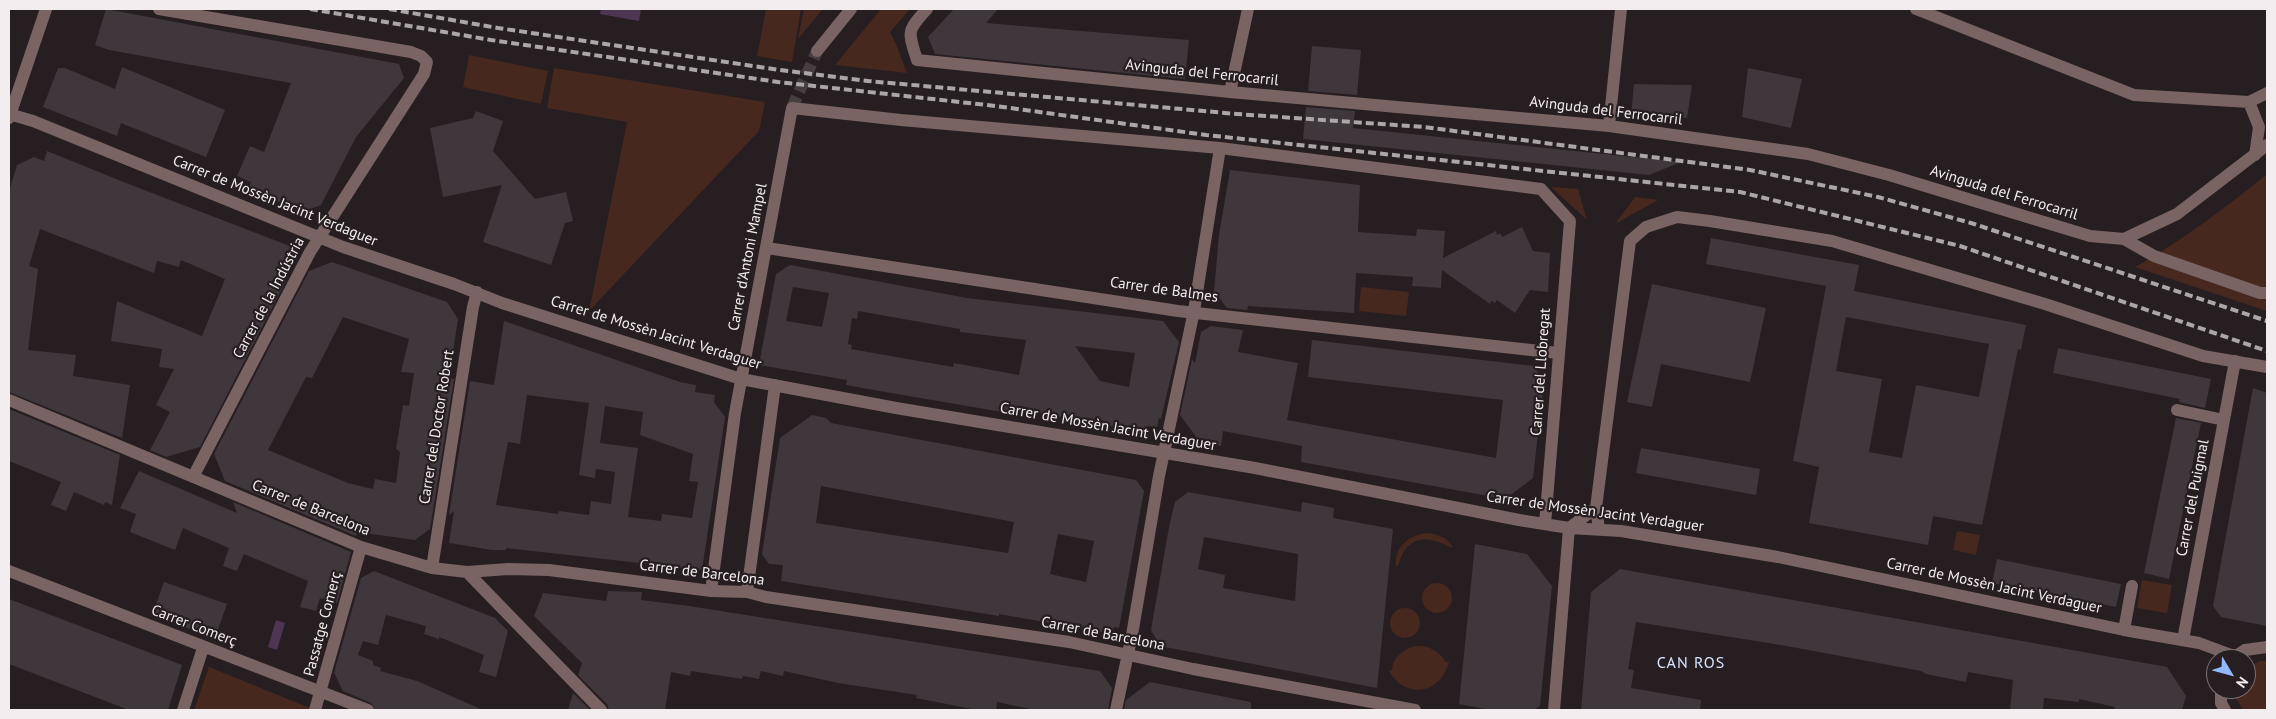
<!DOCTYPE html>
<meta charset="utf-8">
<style>
body{margin:0}
#map{position:relative;width:2276px;height:719px;overflow:hidden;background:#271e21;font-family:"PT Sans",sans-serif}
canvas{display:block}
.frame{position:absolute;inset:0;border:10px solid #f4edef;pointer-events:none}
.north{position:absolute;left:2206px;top:649px;width:50px;height:50px;box-sizing:border-box;background:#271e21;border:1px solid #797173;border-radius:50%;rotate:127deg;font-size:14px;font-weight:700;line-height:20px;text-align:center;color:#f4edef}
.north::after{content:'';display:block;margin:auto;width:18px;height:22px;background:#91b8fd;clip-path:polygon(50% 0,100% 100%,50% 72%,0 100%)}
</style>
<div id="map">
<canvas width="2276" height="719"></canvas>
<div class="frame"></div>
<div class="north">N</div>
</div>
<script>
const context = document.querySelector('canvas').getContext('2d');
context.lineJoin = 'round';
function paint(path, color) { context.fillStyle = color; context.fill(path, 'evenodd'); }
function trace(path, color, width, dash) { context.strokeStyle = color; context.lineWidth = width; context.lineCap = dash ? 'butt' : 'round'; context.setLineDash(dash || []); context.stroke(path); }
function write(font, color, halo, rows, align = 'center') {
  context.font = font + ' "PT Sans",sans-serif'; context.lineWidth = 4.5; context.setLineDash([]); context.textBaseline = 'middle'; context.strokeStyle = halo; context.fillStyle = color; for (const [text, x, y, turn = 0] of rows) {
    context.save(); context.translate(x, y); context.rotate((+turn || 0) * Math.PI / 180); context.textAlign = isNaN(turn) ? turn : align; if (halo) context.strokeText(text, 0, 0); context.fillText(text, 0, 0); context.restore();
  }
}
const green = new Path2D(`
 M766,9H801L792,62L757,56Z
 M804,9H823L798,39Z
 M881,9H910L890,32L896,44L907,73L835,65Z
 M469,55L548,71L541,104L463,87Z
 M554,68L765,102L759,131L589,311L627,122L547,108Z
 M2267,174V311L2135,267C2182,241 2225,208 2267,174Z
 M1551,187L1578,189L1587,220Z
 M1635,197L1658,200L1615,224Z
 M1361,287L1409,292L1406,316L1359,311Z
 M1957,531L1980,535L1976,555L1953,550Z
 M1430,533C1440,535 1449,539 1453,548C1436,541 1417,530 1403,553C1400,558 1400,564 1396,567C1393,546 1412,533 1430,533Z
 M2142,580L2172,585L2167,613L2137,608Z
 M1422 598a15 15 0 1 1 30 0a15 15 0 1 1-30 0Z
 M1390 623a15 15 0 1 1 30 0a15 15 0 1 1-30 0Z
 M1416,646C1429,645 1439,651 1446,662H1449C1441,694 1406,700 1389,671L1392,670C1393,657 1403,649 1416,646Z
 M2260,661H2267V710H2243L2237,700L2235,689H2246V668Z
 M209,667L310,708V710H194Z`);
const water = new Path2D(`
 M601,9H641L639,21L600,14Z
 M276,620L285,623L277,650L268,647Z`);
const building = new Path2D(`
 M106,9L399,64L404,78L356,137L321,205L302,212L248,189L251,182L237,176L250,146L264,152L291,83L109,50L95,45Z
 M954,9H998L986,23L1189,40L1185,79L935,54L928,37Z
 M1312,46L1361,50L1357,95L1308,91Z
 M122,67L225,110L206,157L121,123L117,136L43,107L58,68H65L115,89Z
 M1748,68L1802,79L1791,128L1742,117Z
 M1634,84L1692,85L1687,118L1631,115Z
 M1306,107L1355,111L1353,128L1681,162L1649,175L1303,139Z
 M476,111L503,121L493,151L535,199L566,192L573,221L565,223L551,265L483,242L502,185L443,197L430,128L473,118Z
 M47,151L126,183L295,248L275,286L286,281L200,447L166,457L150,450L170,412L156,405L174,369L159,367L162,349L111,341L117,301L202,336L225,279L181,260L179,267L157,261L154,273L40,229L29,266L38,269L28,350L76,355L73,376L130,385L122,438L9,392V191L17,165L34,157L44,161Z
 M1230,170L1360,185L1358,232L1416,236L1417,229L1445,231L1443,258L1496,231L1497,235L1500,233L1502,237L1522,227L1533,251L1550,253L1548,292L1530,290L1515,313L1497,300L1495,303L1491,301L1490,304L1442,270L1441,288L1412,286L1413,277L1356,273L1354,313L1248,306L1247,310L1227,308L1214,291L1219,235Z
 M1711,238L1859,265L1854,291L2026,325L2021,350L2018,349L1982,525L1933,516L1928,545L1809,523L1819,467L1793,461L1826,286L1706,264ZM1846,317L1989,344L1979,397L1916,385L1902,458L1869,452L1882,379L1836,371Z
 M332,262L447,302L458,319L449,378L454,379L430,529L415,540L357,532L356,536L225,481L214,454L309,271ZM343,317L409,339L401,372L414,373L409,406L403,405L396,449L400,452L396,483L375,479L373,489L348,483L268,450L306,377L312,378Z
 M790,265L967,298L1163,321L1179,342L1161,419L1159,418L1157,427L1147,426L1146,432L1009,408L1008,413L891,393L846,385L847,380L759,365L776,274ZM793,287L829,293L822,327L786,321ZM858,311L960,329V332L1026,340L1019,375L954,363L953,367L851,349L852,345L848,344L852,318L857,319ZM1075,346L1135,353L1129,387L1100,381Z
 M1652,284L1766,308L1750,382L1661,364L1652,407L1627,402Z
 M504,321L680,382L696,385L695,392L715,395L714,402L725,417L702,570L506,548V550H492L449,543L454,511L449,515L470,381L494,385ZM527,395L589,403L579,475L595,478L596,469L615,472L611,504L591,501L589,515L559,511L558,514L496,505L508,442L520,444ZM605,406L643,412L640,435L693,454L689,481L698,482L692,518L662,514L661,521L628,517L638,448L600,443Z
 M1211,326L1243,330L1238,352L1298,363L1287,420L1496,458L1503,400L1308,377L1312,340L1533,366L1544,380L1533,478L1505,499L1301,462L1302,446L1223,431L1221,446L1200,442L1180,415L1192,359L1195,363L1201,332Z
 M2058,348L2211,379L2205,408L2179,402L2180,399L2053,373Z
 M2253,388L2267,393V626L2221,617L2213,606Z
 M9,409L120,455L112,505L105,502L104,505L74,492L66,511L51,505L61,482L9,461Z
 M812,415L826,418L831,423L1136,480L1144,491L1119,628L1114,627L1112,634L999,614V616L781,581L783,565L769,564L762,554L780,438ZM821,486L1014,522L1008,553L816,523ZM1058,534L1094,541L1086,582L1050,574Z
 M2176,418L2201,423L2169,579L2144,573Z
 M1641,448L1760,469L1756,495L1636,473Z
 M139,471L237,513L233,502L351,552L337,603L320,598L316,611L300,607L308,581L244,554L237,571L223,566L229,548L183,528L175,550L130,532L136,514L120,508Z
 M1188,492L1301,512L1302,502L1334,508L1333,518L1393,529L1377,688L1160,646L1151,630L1169,527L1175,502ZM1204,537L1298,554L1295,601L1223,588L1225,575L1198,569Z
 M1475,544L1527,554L1552,586L1540,706L1534,710H1490L1459,704Z
 M1997,559L2121,584L2116,607L1992,583Z
 M1620,569L2167,667L2186,696L2182,710H2114L2115,707L2079,699V702L2044,698L2043,710H2010L2013,680L1968,672L1966,682L1926,674L1921,671L1781,645L1636,622L1628,669L1634,670L1631,688L1701,700L1700,710H1581L1591,592Z
 M374,571L495,618L508,631L496,677L479,672L484,655L439,637V639L424,634L426,626L386,615L378,645L363,641L358,655L373,661V665L381,668L380,671L417,681L483,710H376L371,703L343,691L334,673L361,578Z
 M164,582L227,604L215,638L152,615Z
 M608,591L642,592L641,600L689,606L1100,671L1112,688L1108,710H1035L997,702L996,710H977L916,698L917,695L838,683L784,671L783,676L761,671L759,679L743,676L742,679L691,671L690,676L671,672L665,710H609L607,704L578,675L582,663L534,616L543,593L606,601Z
 M9,599L182,665L168,710H129L9,664Z
 M1150,682L1251,702V710H1124L1126,700Z
 M573,693L590,710H568Z`);
const minorTunnel = new Path2D(`
 M792,108L817,51`);
const minor = new Path2D(`
 M159,9L411,52L421,56L427,62L424,74L310,252L193,477
 M927,9C906,32 908,31 917,60L1230,92L1609,126L1808,154L1889,175L2090,236L2124,239L2177,214L2267,145
 M1916,9L2134,95L2249,102L2267,93
 M817,51L851,9
 M1230,92L1248,9
 M2249,102L2259,127L2255,155
 M9,114L33,121L343,247L454,284L502,303L741,379L896,408L1255,468L1519,520L1569,528L1621,531L1778,557L2124,630L2199,643L2234,656
 M9,118L46,9
 M1609,126L1621,9
 M2124,239L2154,256L2260,293H2267
 M767,248L1178,311L1558,353
 M9,400L361,547L432,568L467,572L508,569L549,570L711,591L747,592L766,597L1069,642L1193,669L1415,710
 M2177,410L2224,420
 M1569,528L1596,508
 M1599,529L1596,508L1630,241L1646,227L1677,217L1710,221L1832,241L2045,304L2203,356L2267,367
 M432,568L473,307L477,292
 M9,571L368,710
 M467,572L601,710
 M711,591L735,413L792,108L901,120L1220,148L1541,189L1570,221L1545,524
 M747,592L775,385
 M2124,630L2132,586
 M2183,640L2235,361
 M2232,659L2245,650L2267,647
 M2221,689V703L2225,710
 M183,710L203,648
 M315,710L361,547
 M1116,710L1132,635L1159,476L1194,311L1220,148
 M1554,710L1569,528`);
const rail = new Path2D(`
 M310,9L491,40L778,82L996,106L1206,135L1740,192L1960,246L2267,351
 M389,9L498,28L780,70L868,81L1237,114L1424,127L1750,170L1878,197L1971,223L2267,321`);
const streetNames = [
 ["Avinguda del Ferrocarril",1202,73,6],
 ["Avinguda del Ferrocarril",1606,111,7],
 ["Avinguda del Ferrocarril",2004,193,17],
 ["Carrer de Mossèn Jacint Verdaguer",275,201,22],
 ["Carrer d'Antoni Mampel",748,257,-79],
 ["Carrer de Balmes",1164,290,8],
 ["Carrer de la Indústria",269,298,-62],
 ["Carrer de Mossèn Jacint Verdaguer",656,333,17],
 ["Carrer del Llobregat",1541,372,-86],
 ["Carrer del Doctor Robert",437,427,-81],
 ["Carrer de Mossèn Jacint Verdaguer",1108,427,10],
 ["Carrer del Puigmal",2193,498,-79],
 ["Carrer de Barcelona",311,508,22],
 ["Carrer de Mossèn Jacint Verdaguer",1595,512,8],
 ["Carrer de Barcelona",702,573,7],
 ["Carrer de Mossèn Jacint Verdaguer",1994,586,12],
 ["Passatge Comerç",323,624,-75],
 ["Carrer Comerç",194,626,21],
 ["Carrer de Barcelona",1103,634,11]
];
const neighbourhoodNames = [
 ["CAN ROS",1691,663]
];
paint(green, '#46281e');
paint(water, '#4f3554');
paint(building, '#3f373c');
trace(minorTunnel, '#463d40', 12, [12, 6]);
trace(minor, '#796363', 12);
trace(rail, '#ada6a8', 4, [8, 4]);
write('15px', '#f4edef', '#271e21', streetNames);
context.letterSpacing = '1px';
write('16px', '#d5e4ff', '#271e21', neighbourhoodNames);
context.letterSpacing = '0px';
</script>
